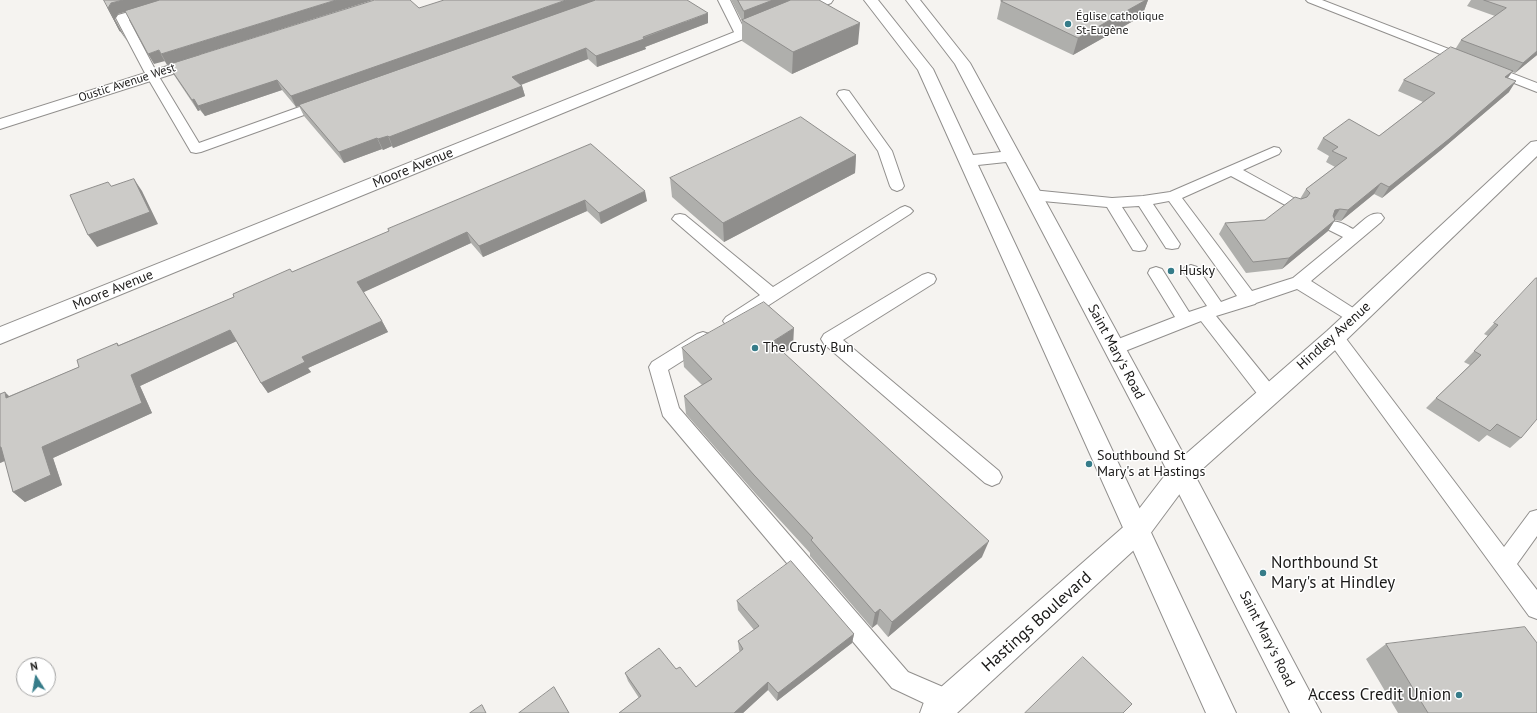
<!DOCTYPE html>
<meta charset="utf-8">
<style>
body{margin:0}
#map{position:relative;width:1537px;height:713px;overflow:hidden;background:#f5f3f0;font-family:"PT Sans",sans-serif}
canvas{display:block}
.north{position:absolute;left:16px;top:657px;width:40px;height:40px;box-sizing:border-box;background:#fff;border:1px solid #a3a3a3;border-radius:50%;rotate:349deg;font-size:11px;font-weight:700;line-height:16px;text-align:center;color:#1a1918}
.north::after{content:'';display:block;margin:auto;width:14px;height:18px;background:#367c89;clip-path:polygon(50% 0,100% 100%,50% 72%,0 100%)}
</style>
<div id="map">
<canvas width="1537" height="713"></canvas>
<div class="north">N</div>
</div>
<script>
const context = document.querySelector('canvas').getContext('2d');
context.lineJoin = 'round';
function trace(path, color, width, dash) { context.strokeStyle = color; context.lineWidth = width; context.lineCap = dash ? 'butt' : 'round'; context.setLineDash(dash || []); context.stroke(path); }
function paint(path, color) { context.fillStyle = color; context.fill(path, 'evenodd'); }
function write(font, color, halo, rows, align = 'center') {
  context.font = font + ' "PT Sans",sans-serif'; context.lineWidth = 3; context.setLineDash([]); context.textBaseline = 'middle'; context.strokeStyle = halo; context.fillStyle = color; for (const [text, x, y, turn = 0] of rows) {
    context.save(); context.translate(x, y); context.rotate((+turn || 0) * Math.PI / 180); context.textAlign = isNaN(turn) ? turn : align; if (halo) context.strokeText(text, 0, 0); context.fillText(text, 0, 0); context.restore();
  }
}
const service = new Path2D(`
 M171,0H189L187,2L129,20L158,75L199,143L319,100H329L331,103L329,106L201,152L196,153L191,152L146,75L116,18L118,15Z
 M718,0H730L747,35L745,38H737Z
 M1306,0H1322L1537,83V92L1308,2Z
 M844,90L849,91L892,151L904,186L902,189L897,191L892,189L890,186L878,151L837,94L839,91Z
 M1274,147L1279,148L1281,151L1279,154L1243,170L1299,201L1302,204L1299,207L1294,209L1289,207L1231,176L1182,198L1252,291L1293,278L1343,237L1329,230L1327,226L1329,222C1339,220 1345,225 1353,229C1362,222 1370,211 1381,214L1384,218L1381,222L1311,281L1361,313L1364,317L1361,321L1355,323L1349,321L1297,289L1256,303L1255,304L1216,316L1276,390L1278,395L1276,400L1269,402L1262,400L1201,321L1120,353L1114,355L1108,353L1105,348L1108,343L1175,317L1148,273L1150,269L1156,267L1162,269L1189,312L1207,306L1183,271L1185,267L1191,265L1197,267L1221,302L1237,296L1169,201L1153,204L1180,244L1178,248L1172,249L1166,248L1139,206L1122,207L1147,246L1145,250L1139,251L1133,250L1107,207L1032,200L1027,198L1024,195L1027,192L1032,190L1112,198L1143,196L1170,192Z
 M905,206L910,208L913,211L910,214L738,325L732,327L726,325L723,321L726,317L760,295L672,219L675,215L680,214L685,215L773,287L900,208Z
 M928,273L934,275L936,279L934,283L843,340L999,471L1002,477L999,483L992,486L985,483L824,344L821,339L824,334L922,275Z
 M1335,330L1341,332L1504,547L1530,512L1537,510V536L1517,564L1537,590V619L1529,616L1329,342L1326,337L1329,332Z
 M703,332L709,334L712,339L709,344L668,370L679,408L908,672L957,693L960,702L957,711L945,713L892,688L663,416L649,367L652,362L697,334Z`);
const minor = new Path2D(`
 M814,0H833L831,3L0,344V327Z
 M199,56L204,58L207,61L204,64L0,129V119Z
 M1537,141V156L1343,343L1190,480L1147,538L957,713H920L924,702L1129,522L1172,466L1327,331L1531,142Z`);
const secondary = new Path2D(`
 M864,0H878L933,69L973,155L1001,152L955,64L906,0H920L970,63L1190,466L1321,713H1290L1172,480L1006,162L978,165L1236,713H1206L918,70Z`);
const wall = new Path2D(`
 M731,0H819L858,44L792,74L742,41V21Z
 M1004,0H1148L1142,16L1073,55L997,19L1001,1Z
 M1471,0H1537V55L1515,73L1512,72L1508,78L1509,92L1441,150L1382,198L1374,194L1341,221L1335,220L1328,231L1282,269L1246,273L1219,234L1225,223L1265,220L1300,199L1306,189L1335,167L1326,162L1329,156L1317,149L1323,138L1379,136L1423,102L1398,91L1404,80L1456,48L1461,40L1495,16L1467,6Z
 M419,8L708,23L645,47L646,49L597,67L588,59L521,85L522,86L525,96L393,148L392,146L383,150L382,149L344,163L304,116L299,106L296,107L282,90L205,116L200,110L198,111L174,75L168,65Z
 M591,144L647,201L601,224L587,211L483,257L471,243L363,292L382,321L388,332L308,368L311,372L268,393L261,383L236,341L140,386L152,413L53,458L62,485L25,502L13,492L5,461L0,463L9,396L79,367L117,343L119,345L234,297L292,272L389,231L388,229Z
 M856,155L855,173L724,242L672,197L670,178Z
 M1537,278L1521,438L1510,448L1487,435L1479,442L1426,408L1436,398L1470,365L1464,362L1488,336L1484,334Z
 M793,347L784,353L982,557L888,637L877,624L872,628L810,556V553L755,493L686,414L684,396L702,385L684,367L682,348Z
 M737,601L854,634L852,643L777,701L768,690L743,713H619L639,698L628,681L625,673L676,669L696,687L740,652L739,650L738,641L754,630L738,610Z
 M1386,644L1537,713H1398L1366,659Z`);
const shadedWall = new Path2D(`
 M123,0H166L118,14L115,19L127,41L120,31L108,8L111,3Z
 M336,0H373L167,65L161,54Z
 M566,0H597L296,107L291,96Z
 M773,0H794L744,21V11Z
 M1146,0H1148L1142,16L1073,55L1078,38Z
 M708,13V23L645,47L646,49L597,67L596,56Z
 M860,23L858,44L792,74L793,52Z
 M586,48L588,59L515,87L512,77Z
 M159,50L165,61L154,64L148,54Z
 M1537,51V55L1515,73L1523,63Z
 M1513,71L1505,81V77Z
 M277,80L282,90L205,116L198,106Z
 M1516,81L1509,92L1441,150L1382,198L1389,187Z
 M522,86L525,96L393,148L389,137Z
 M194,99L200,110L198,111L192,100Z
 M388,136L392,146L383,150L378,139Z
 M377,138L382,149L344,163L339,152Z
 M856,155L855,173L724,242L723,223Z
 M134,179L142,191L158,224L97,247L88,235Z
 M1381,183L1374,194L1341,221L1348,210Z
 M645,191L647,201L601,224L599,213Z
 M585,200L587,211L483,257L479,246Z
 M1340,209L1333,220L1328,221L1335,210Z
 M1335,220L1328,231L1282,269L1289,258Z
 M467,232L471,243L362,293L357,282Z
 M382,321L388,332L308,368L311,372L268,393L261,383L302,357Z
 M794,328L793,347L772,361V342Z
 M230,330L237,341L140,386L152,413L53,458L62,485L25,502L13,492L42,447L131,375Z
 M5,392L16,403L6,398Z
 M0,447H1L13,457L0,463Z
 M989,541L982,557L888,637L892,622Z
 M880,609L877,624L872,628L875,613Z
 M854,634L852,643L777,701L778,693Z
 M768,682V690L743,713H734Z`);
const building = new Path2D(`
 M104,0H123L111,3L108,8L120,31Z
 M160,0H336L161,54L159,50L148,54L125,11Z
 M375,0H410L419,8L444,0H566L291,96L277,80L198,106L194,99L192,100L168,65Z
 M596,0H687L708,13L643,37L644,39L596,56L586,48L512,77L522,86L389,137L388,136L378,139L377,138L339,152L299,105Z
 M738,0H773L744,11Z
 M791,0H819L860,23L793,52L742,20Z
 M1004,0H1146L1078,38L1001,1Z
 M1484,0H1537V51L1523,63L1461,40L1506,8Z
 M1451,47L1513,71L1505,77L1516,81L1449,139L1389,187L1381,183L1348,210L1340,209L1335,210L1333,216L1335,220L1289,258L1253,262L1225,223L1265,220L1295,197L1301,199L1307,197L1310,193L1306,189L1347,158L1332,151L1338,147L1323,138L1349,119L1379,136L1435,93L1404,80Z
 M801,117L856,155L723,223L670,178Z
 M591,144L645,191L599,213L585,200L479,246L467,232L357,282L382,321L302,357L305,362L261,383L230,330L131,375L142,403L42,447L51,475L13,492L1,447H0V394L5,392L6,398L79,367L77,360L117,343L118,346L234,297L233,294L290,269L292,272L389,231L388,229Z
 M134,179L150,212L88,235L70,195L108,182L111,186Z
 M1536,278H1537V419L1521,438L1497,424L1490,431L1436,398L1481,355L1474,351L1498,325L1494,323Z
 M764,302L794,328L772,342L989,541L892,622L880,609L875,613L811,540L813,538L754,475L684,396L712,379L682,348Z
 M791,561L854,634L778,693L768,682L734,713H619L641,696L625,673L659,648L676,669L680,667L696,687L743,649L738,641L759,626L737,601Z
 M1525,627L1537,643V713H1428L1386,644Z
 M1083,657L1132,704L1123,713H1025Z
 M554,687L569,713H519Z
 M482,705L486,713H470Z`);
const markers = [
 [1068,24,4,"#367c89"],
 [1171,271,4,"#367c89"],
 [755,348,4,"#367c89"],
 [1089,464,4,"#367c89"],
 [1263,573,4,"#367c89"],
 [1459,695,4,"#367c89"]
];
const farPoinames = [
 ["Église catholique",1076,17],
 ["St-Eugène",1076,31]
];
const farStreetnames = [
 ["Oustic Avenue West",127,83,-18]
];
const streetNames = [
 ["Moore Avenue",413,168,-22],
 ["Moore Avenue",113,290,-22],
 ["Hindley Avenue",1334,336,-42],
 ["Saint Mary's Road",1116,352,62],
 ["Saint Mary's Road",1267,639,63]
];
const poiNames = [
 ["Husky",1179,271],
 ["The Crusty Bun",763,348],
 ["Southbound St",1097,456],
 ["Mary's at Hastings",1097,472]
];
const nearPoinames = [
 ["Northbound St",1271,563],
 ["Mary's at Hindley",1271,583],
 ["Access Credit Union",1451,695,"right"]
];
const nearStreetnames = [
 ["Hastings Boulevard",1037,622,-42]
];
trace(service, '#918f8d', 2);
trace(minor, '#918f8d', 2);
trace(secondary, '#918f8d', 2);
paint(service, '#fff');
paint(minor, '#fff');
paint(secondary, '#fff');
paint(wall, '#afafac');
paint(shadedWall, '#8f8e8c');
paint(building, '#cccbc8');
trace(building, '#8f8e8c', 1);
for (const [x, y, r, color] of markers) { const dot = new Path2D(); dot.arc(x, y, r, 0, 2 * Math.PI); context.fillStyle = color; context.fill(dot); trace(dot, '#fff', 1.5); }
write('12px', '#1a1918', '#fff', farPoinames, 'left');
write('12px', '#1a1918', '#fff', farStreetnames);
write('14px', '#1a1918', '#fff', streetNames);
write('14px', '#1a1918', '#fff', poiNames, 'left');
write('17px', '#1a1918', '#fff', nearPoinames, 'left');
write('17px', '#1a1918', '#fff', nearStreetnames);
</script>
